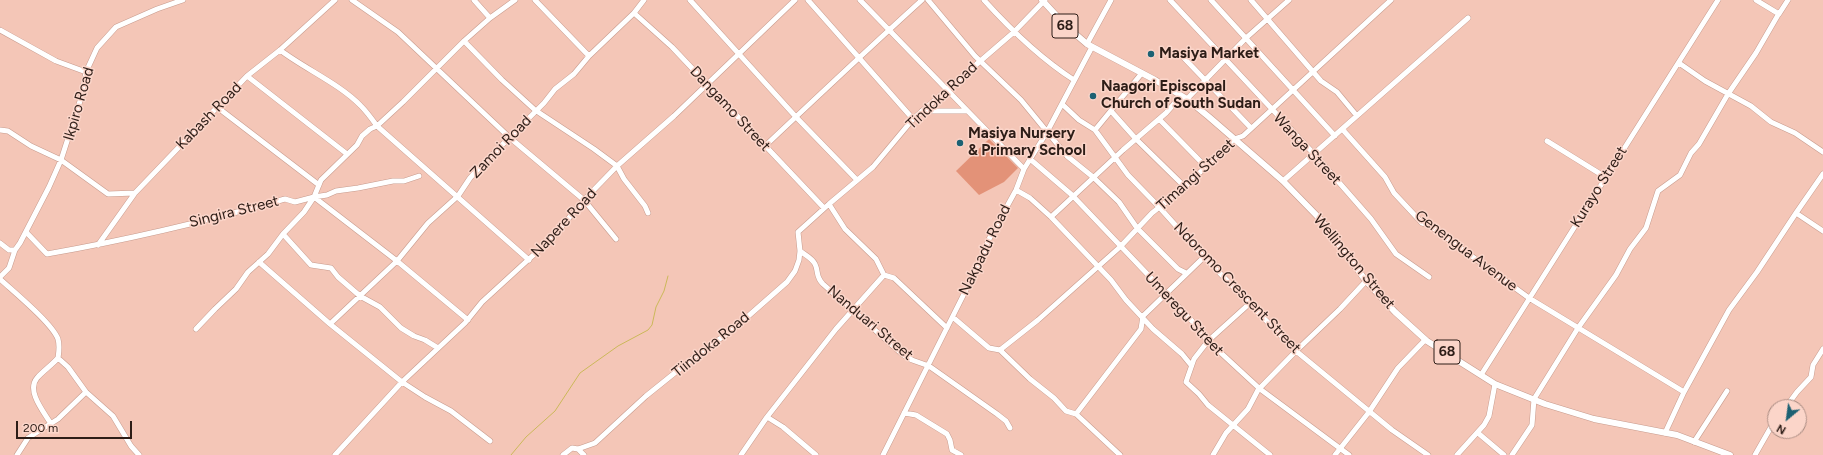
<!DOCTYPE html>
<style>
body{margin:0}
#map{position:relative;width:1823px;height:455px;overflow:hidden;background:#f4c6b7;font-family:Figtree,sans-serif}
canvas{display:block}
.north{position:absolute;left:1767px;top:399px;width:40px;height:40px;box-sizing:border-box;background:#fbd5c9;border:1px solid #a98b82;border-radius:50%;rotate:209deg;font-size:11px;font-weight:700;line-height:16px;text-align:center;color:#2d1d17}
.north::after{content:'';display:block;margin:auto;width:14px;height:18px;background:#1c6173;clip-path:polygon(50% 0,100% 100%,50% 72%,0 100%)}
.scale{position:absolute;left:16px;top:421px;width:116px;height:18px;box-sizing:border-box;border:2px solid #2d1d17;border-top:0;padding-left:5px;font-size:12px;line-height:14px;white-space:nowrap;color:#2d1d17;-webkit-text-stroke:3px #fbd5c9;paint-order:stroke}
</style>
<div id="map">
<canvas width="1823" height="455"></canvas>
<div class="north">N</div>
<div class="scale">200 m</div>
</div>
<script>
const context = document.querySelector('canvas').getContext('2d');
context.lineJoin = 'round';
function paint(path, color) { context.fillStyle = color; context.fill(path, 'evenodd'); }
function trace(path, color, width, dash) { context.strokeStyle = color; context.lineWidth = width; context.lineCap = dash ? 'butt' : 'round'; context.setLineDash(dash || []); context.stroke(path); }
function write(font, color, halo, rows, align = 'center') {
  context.font = font + ' Figtree,sans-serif'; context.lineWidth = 3; context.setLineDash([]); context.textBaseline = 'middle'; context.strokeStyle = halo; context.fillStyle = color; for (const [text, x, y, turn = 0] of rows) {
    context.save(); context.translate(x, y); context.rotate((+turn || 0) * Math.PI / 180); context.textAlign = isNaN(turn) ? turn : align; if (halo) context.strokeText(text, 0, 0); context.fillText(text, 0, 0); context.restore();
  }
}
const green = new Path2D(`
 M989,139L1018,168L1004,182L979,195L956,171Z`);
const stream = new Path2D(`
 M511,455L526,437L555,411L580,373L618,346L648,330L652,325L656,307L664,291L668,276`);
const minor = new Path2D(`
 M352,0L398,32L509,137L584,200L616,239
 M474,0L490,18
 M535,0L589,56
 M690,0L796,117L857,180
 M808,0L913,119
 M860,0L1024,169
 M928,0L975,56L1021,100L1067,156L1093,177L1119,202L1137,228L1178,269L1186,273
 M984,0C1011,30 1040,58 1074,80
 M1170,0L1315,155L1371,219L1396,254L1429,277
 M1211,0L1335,136
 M1251,0L1321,81L1337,92L1357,116
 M634,13L672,47L824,208
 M1779,14L1788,0
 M0,30L56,61L86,72
 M464,41L502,80L535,110L594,149L617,166L624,179L645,206L648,213
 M1087,44L1111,0
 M280,50C305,69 340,84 361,106C367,112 372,119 377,126L529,260
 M1183,57L1251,128
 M1679,63L1705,81L1751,106L1771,122L1795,133L1823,152
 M247,76L347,154
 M1187,99L1246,38L1289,0
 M1062,104L1079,120L1095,130L1128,175L1160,208L1204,257L1296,351L1392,430L1428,455
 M217,107L319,185
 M922,111H967
 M1111,111L1136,139L1185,187
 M1159,119L1206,167
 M0,130L8,131L31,146L61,160L108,194L135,193
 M1095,130L1142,73
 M1343,130L1385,177L1394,193L1422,223L1429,225L1529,298L1684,392
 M1547,141L1602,175L1605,179
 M765,146C817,97 869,48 922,0
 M1030,159L1072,195L1192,321L1208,341L1260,389L1349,455
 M1283,181L1468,18
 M1016,190L1030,198L1051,217L1111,280L1126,300L1153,329L1182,354L1191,365
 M314,197L397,261L468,320
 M314,197L327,195L336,191L358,188L393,181H404L419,176
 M829,204L845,229L876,259L884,275L894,278L947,328
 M1796,213L1823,231
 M1051,217L1123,150L1166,113L1181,96
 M26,232L47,254C127,240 207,221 285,199L295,202L314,197L321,180L357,145L362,136L370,129L377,126L403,102L464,41L490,18L515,0
 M283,234L311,265L331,268L338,277L360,296L380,307L401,328L414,336L425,340L438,348
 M0,243L9,250H15
 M98,245L135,193L247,76L280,50L335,0
 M800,251C805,255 812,258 815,264C819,272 815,276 823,284L902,354L912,360L929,366L997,414L1006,421L1010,428
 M259,262L330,324
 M0,277L9,268L15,250L20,243L49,187L61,160L81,98L86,72L97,48L116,27L157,9L183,0
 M0,279C14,292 52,323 58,339C60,346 59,351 58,358L68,367L86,392L113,416L131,446L139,455
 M1249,304L1208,341L1194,359L1186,382L1199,394L1208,405L1270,455
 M952,318L955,319L989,348L1000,350L1030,379L1054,398L1066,411L1076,414L1120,455
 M196,329L215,309L236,289L248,272L268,254L283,234L304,212L314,197
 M1000,350L1038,320L1120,247L1152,213L1185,187L1234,139L1243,136L1391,0
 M1481,375L1718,0
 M1786,407L1797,392L1811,377L1813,365L1823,349
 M904,413L916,415L947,434L950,440L952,450L961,455
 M1076,414L1141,329L1143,316L1204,257
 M767,417L783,427L816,455
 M51,424C44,412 26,391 37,378C43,371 52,365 58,358
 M1478,433L1504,455
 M1665,433L1684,392L1729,310L1757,272L1796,213L1823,174
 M490,441L451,411L425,397L402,382L330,324L397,261L428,223L458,196L470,178L483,164L544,103L555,89L574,74L589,56L634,13L644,0
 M1694,442L1727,391
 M578,449L584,455
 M17,455L28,438L58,419L86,392
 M335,455L402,382L465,323L482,302L552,238L584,200L617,166L674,116L795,0
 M563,455L572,448L578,449L595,443L646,396L707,347L729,333L787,282L795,271L799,260L800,251L798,232L829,204L873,167L913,119L1014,32L1045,0
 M741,455L767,417L836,329L884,275
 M883,455L980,262L988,241L1016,190L1024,169L1047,132L1092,47
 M1213,455L1226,433L1248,409L1258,390L1296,351L1340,309L1366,281
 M1335,455L1369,412L1398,368L1425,340
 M1457,455L1484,425L1489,416L1495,384
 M1512,455L1532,425L1534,399L1578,328L1616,275L1630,249L1646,228L1658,191L1680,175L1691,153L1699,144L1728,94L1756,53L1778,15L1779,14L1756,0
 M1755,455L1775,420`);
const major = new Path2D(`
 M1042,0L1066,26L1087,44L1155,80L1187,99L1209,117L1283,181L1322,221L1366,281L1395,312L1427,341L1495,384L1545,404L1594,419L1677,435L1730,455`);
const markers = [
 [1151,54,4,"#1c6173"],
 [1093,96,4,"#1c6173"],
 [960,143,4,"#1c6173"]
];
const shields = [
 [1065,26,26],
 [1447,352,26]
];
const shieldNames = [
 ["68",1065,26],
 ["68",1447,352]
];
const poiNames = [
 ["Masiya Market",1159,54],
 ["Naagori Episcopal",1101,87],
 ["Church of South Sudan",1101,104],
 ["Masiya Nursery",968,134],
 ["& Primary School",968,151]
];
const streetNames = [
 ["Tindoka Road",942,96,-43],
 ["Ikpiro Road",79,104,-74],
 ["Dangamo Street",730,109,47],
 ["Kabash Road",209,116,-46],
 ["Zamoi Road",501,147,-46],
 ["Wanga Street",1307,149,47],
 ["Timangi Street",1196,175,-42],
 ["Kurayo Street",1599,187,-58],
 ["Singira Street",234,212,-14],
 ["Napere Road",564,223,-47],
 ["Nakpadu Road",985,250,-64],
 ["Genengua Avenue",1466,251,37],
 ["Wellington Street",1354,262,50],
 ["Ndoromo Crescent Street",1237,288,46],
 ["Umeregu Street",1184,314,47],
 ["Nanduari Street",870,323,40],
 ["Tiindoka Road",711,345,-39]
];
paint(green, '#e39278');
trace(stream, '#cbb859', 1);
trace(minor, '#c79b8d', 6);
trace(major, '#c79b8d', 7);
trace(minor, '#fff', 5);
trace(major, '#fff', 6);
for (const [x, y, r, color] of markers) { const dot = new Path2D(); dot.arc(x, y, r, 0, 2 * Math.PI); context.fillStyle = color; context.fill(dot); trace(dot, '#fbd5c9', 1.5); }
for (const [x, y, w] of shields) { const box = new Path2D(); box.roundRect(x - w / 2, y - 12, w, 24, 3); context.fillStyle = '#fbd5c9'; context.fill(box); trace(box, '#2d1d17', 1); }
write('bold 14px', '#2d1d17', null, shieldNames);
write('bold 15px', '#2d1d17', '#fbd5c9', poiNames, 'left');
write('15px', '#2d1d17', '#fbd5c9', streetNames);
</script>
